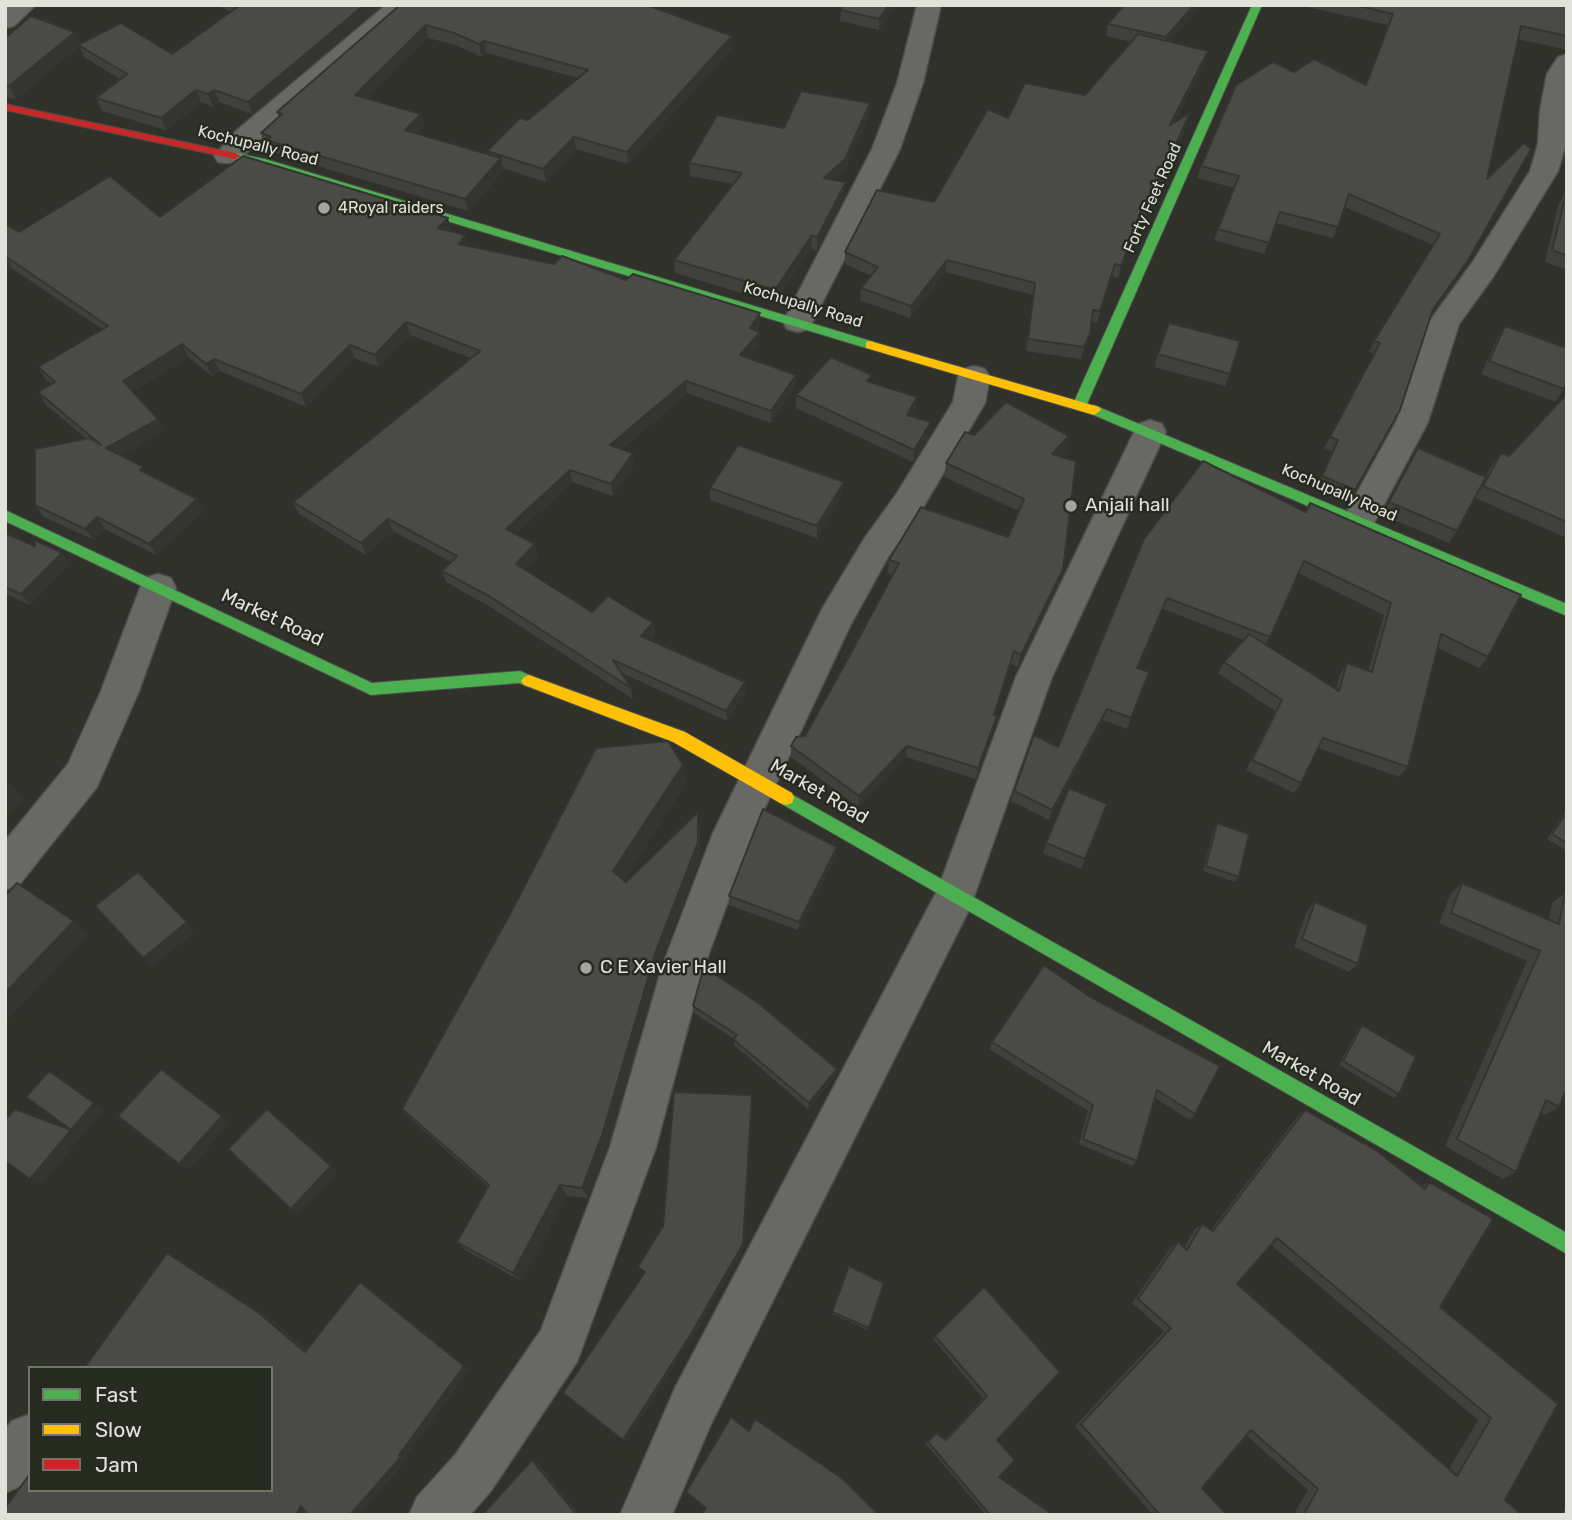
<!DOCTYPE html>
<style>
body{margin:0}
#map{position:relative;width:1572px;height:1520px;overflow:hidden;background:#30312b;font-family:Rubik,sans-serif}
canvas{display:block}
.frame{position:absolute;inset:0;border:7px solid #e1e3db;pointer-events:none}
.legend{position:absolute;left:28px;top:1366px;width:245px;height:126px;box-sizing:border-box;background:#272a1f;border:2px solid #71746a;margin:0;padding:9px 12px;list-style:none;font-size:21px;color:#e1e3db}
.legend li{display:flex;align-items:center;gap:14px;height:35px}
.legend b{width:35px;border:2px solid #71746a}
</style>
<div id="map">
<canvas width="1572" height="1520"></canvas>
<div class="frame"></div>
<ul class="legend">
<li><b style="height:9px;background:#4caf50"></b>Fast</li>
<li><b style="height:9px;background:#ffc107"></b>Slow</li>
<li><b style="height:9px;background:#c62828"></b>Jam</li>
</ul>
</div>
<script>
const context = document.querySelector('canvas').getContext('2d');
context.lineJoin = 'round';
function trace(path, color, width, dash) { context.strokeStyle = color; context.lineWidth = width; context.lineCap = dash ? 'butt' : 'round'; context.setLineDash(dash || []); context.stroke(path); }
function paint(path, color) { context.fillStyle = color; context.fill(path, 'evenodd'); }
function write(font, color, halo, rows, align = 'center') {
  context.font = font + ' Rubik,sans-serif'; context.lineWidth = 5; context.setLineDash([]); context.textBaseline = 'middle'; context.strokeStyle = halo; context.fillStyle = color; for (const [text, x, y, turn = 0] of rows) {
    context.save(); context.translate(x, y); context.rotate((+turn || 0) * Math.PI / 180); context.textAlign = isNaN(turn) ? turn : align; if (halo) context.strokeText(text, 0, 0); context.fillText(text, 0, 0); context.restore();
  }
}
const street = new Path2D(`
 M9,5H36L14,26L5,28V8Z
 M386,5H413L257,142C244,155 237,167 218,162L214,156L237,130Z
 M917,5H941L923,83L900,149L809,329L798,332L787,329L783,322L872,149L897,83Z
 M1567,54L1566,144L1558,171L1493,277L1459,324L1428,422L1371,529L1359,533L1347,529L1342,520L1396,422L1429,322L1472,263L1530,171L1538,144L1540,110L1547,74L1558,57Z
 M974,366L985,369L990,377L985,403L921,511L888,557L851,624L753,833L704,967L656,1147L577,1362L491,1491L470,1515H409L417,1497L455,1455L541,1330L610,1147L662,967L713,833L822,609L864,539L897,493L953,402L958,377L963,369Z
 M1150,420L1162,424L1166,432L1052,677L970,908L711,1424L672,1515H620L675,1388L938,889L1016,677L1134,432L1138,424Z
 M158,574L171,578L176,588L139,691L97,787L19,885L5,890V841L68,764L101,691L140,588L145,578Z
 M30,1414V1478L23,1485L5,1493V1429L12,1421Z`);
const fast = new Path2D(`
 M1252,5H1262L1087,404L1080,409L1075,407L1073,404Z
 M235,153L265,159L874,342L876,345L874,348H866L259,164L231,158L229,156Z
 M1094,405L1567,604V616L1089,413L1087,410Z
 M5,510L372,683L520,671L534,677L537,681L534,685L529,687L519,683L371,695L5,521Z
 M786,791L1567,1233V1254L780,803L778,798L780,793Z`);
const slow = new Path2D(`
 M870,341L1099,407L1101,410L1094,415L866,348V342Z
 M529,675L685,732L792,793L794,798L792,803L786,805L780,803L673,742L524,685L521,681L524,677Z`);
const jam = new Path2D(`
 M5,104L235,153L241,156L235,159L5,110Z`);
const wall = new Path2D(`
 M217,5H382L252,114L219,102L213,107L201,102L166,130L102,111L96,98L120,79L84,57L79,46L16,99L5,97V38L81,44L172,54L231,12Z
 M400,5L732,48L628,164L576,149L546,182L503,168L504,170L468,211L271,152L269,147L265,146L261,133L279,117L277,112ZM428,38L456,45L481,57L486,53L578,78L528,120L487,151V154L417,134L424,126L421,114L367,98Z
 M843,5H896L879,30L840,21L841,10Z
 M1201,5L1170,41L1208,51L1204,63L1174,123L1187,125L1145,219L1139,217L1118,278L1112,276L1097,323L1092,322L1087,345L1081,359L1026,351L1033,295L945,272L910,318L860,300L861,288L871,276L845,264V252L934,202L1008,118L1085,95L1131,42L1106,36L1108,24Z
 M1298,5H1567V50L1518,39L1461,274L1431,315L1400,410L1349,501L1316,487L1332,451L1324,448L1374,354L1369,352L1374,341L1433,245L1345,207L1333,238L1276,223L1264,254L1214,240L1235,188L1197,178L1201,166L1294,72L1366,85L1388,25Z
 M869,116L844,172L835,180L845,195L817,251L811,248L775,303L675,273L674,260L733,184L690,176L689,163L784,128Z
 M1567,188V270L1545,262L1558,206Z
 M160,217L451,231H450L468,246L626,280L760,325L757,331L760,345L748,358L796,375L795,387L771,423L687,393L622,449L633,453L634,465L613,496L572,482L516,534L538,556L524,570L592,612L653,623L655,635L650,640L745,682L746,692L727,721L622,673L631,688L633,699L492,608L446,582L442,571L451,562L393,531L366,555L299,514L293,502L471,358L410,335L379,367L354,358L306,407L220,371L212,376L188,357L132,392L164,431L121,455L204,511L156,555L105,529L94,540L44,517L35,505L87,439L46,405L38,392L51,384L46,380L38,367L102,329L13,269L5,276V224L19,232Z
 M1505,326L1564,389L1555,402L1481,374L1497,339Z
 M1158,354L1230,374L1225,386L1154,367Z
 M872,382L916,410L912,416L931,422L930,435L913,462L796,408V395Z
 M1567,398V538L1475,498L1492,465L1501,453L1509,456Z
 M974,435L1069,436L1066,450L1060,456L1063,569L1059,582L1018,667L1011,664L994,715V728L976,779L906,757L858,807L791,757V746L805,736L892,575L888,573L889,560L1008,537L1019,511L944,477L946,463Z
 M1418,448L1457,531L1449,543L1382,515Z
 M1203,461L1488,657L1479,668L1438,648L1408,767L1399,777L1318,748L1301,783L1294,793L1246,770L1275,711L1218,673L1224,662L1244,640L1163,609L1137,668L1131,718L1127,729L1103,720L1049,820L1011,801L1014,791L1058,747ZM1298,573L1384,615L1368,671L1347,663L1340,674L1336,689L1266,645Z
 M710,488L843,494L817,538L710,500Z
 M5,533L70,564L30,605L8,595L5,597Z
 M686,784L624,880L626,882L700,830V859L659,966L608,1146L588,1198L567,1196L521,1281L467,1251L457,1242L488,1187L413,1121L402,1109Z
 M1069,788L1085,859L1081,869L1043,853Z
 M1567,809V851L1547,839Z
 M1217,823L1239,877L1235,882L1203,871L1214,828Z
 M836,857L798,930L729,905V896Z
 M1462,883L1549,920L1552,903L1565,893L1559,1107L1545,1115L1541,1112L1516,1172L1503,1179L1445,1146L1527,961L1439,923L1451,893Z
 M1315,902L1358,964L1349,972L1294,947L1307,911Z
 M1044,965L1195,1114L1190,1120L1155,1098L1137,1161L1132,1166L1079,1144L1088,1111L989,1049L992,1042Z
 M693,1006L836,1075L808,1109L734,1045V1039L694,1013Z
 M1362,1025L1399,1094L1394,1098L1339,1065L1358,1029Z
 M1305,1110L1421,1186L1429,1182L1440,1307L1558,1404L1505,1500L1522,1515H1293L1308,1490L1246,1435L1202,1488L1227,1515H1153L1075,1426L1164,1331L1132,1303L1171,1247L1178,1242L1184,1247L1195,1229L1202,1224L1211,1230L1297,1117ZM1271,1245L1478,1420L1449,1469L1237,1284Z
 M849,1266L884,1283L868,1330L832,1314Z
 M984,1287L997,1440L999,1477L1053,1515H986L925,1443L936,1433L945,1439L983,1398L933,1339Z
 M1567,1505V1515H1561Z`);
const shadedWall = new Path2D(`
 M364,5H382L252,114L248,102Z
 M889,5H896L879,30V19Z
 M1194,5H1201L1163,49L1166,37Z
 M426,25L428,38L358,107L355,95Z
 M75,32L81,44L16,99L9,86Z
 M732,36V48L628,164L627,152Z
 M484,41L486,53L481,57L479,44Z
 M1208,51L1204,63L1167,137L1170,125Z
 M196,90L201,102L166,130L161,118Z
 M214,90L219,102L213,107L208,94Z
 M870,103L869,116L844,172L823,191L824,178Z
 M1190,113L1187,125L1145,219L1148,206Z
 M421,114L424,126L408,143L405,130Z
 M574,137L576,149L546,182L543,169Z
 M501,158L504,170L468,211L465,199Z
 M1525,161L1461,274L1427,320L1433,309Z
 M846,182L845,195L817,251V238Z
 M1143,205L1139,217L1118,278L1121,266Z
 M448,218L451,231L442,241L438,228Z
 M465,235L469,248L459,244Z
 M812,235L811,248L775,303V290Z
 M5,256L13,269L5,276Z
 M947,260L945,272L910,318L911,306Z
 M760,313V325L750,340V328Z
 M406,322L410,335L379,367L375,355Z
 M760,332V345L740,368V355Z
 M1090,334L1087,345L1081,359L1084,347Z
 M182,344L188,357L130,393L123,381Z
 M350,345L354,358L306,407L301,394Z
 M214,359L220,371L212,376L206,364Z
 M796,375L795,387L771,423V411Z
 M686,381L687,393L612,457L610,445Z
 M917,397L916,410L906,427L907,415Z
 M158,419L164,431L114,460L106,448Z
 M931,422L930,435L913,462L914,450Z
 M1069,436L1066,450L1049,467L1052,454Z
 M633,453L634,465L613,496L611,484Z
 M570,470L572,482L509,541L506,529Z
 M844,482L843,494L817,538V526Z
 M197,499L204,511L156,555L149,544Z
 M97,517L105,529L94,540L85,529Z
 M388,519L393,531L366,555L361,543Z
 M535,544L538,556L519,576L516,564Z
 M62,553L70,564L30,605L21,594Z
 M1063,569L1059,582L1018,667L1021,655Z
 M653,623L655,635L643,647L641,636Z
 M745,682L746,692L727,721L726,711Z
 M1107,709L1103,720L1049,820L1052,810Z
 M997,716L994,728L976,779L978,768Z
 M907,746L906,757L858,807L859,796Z
 M683,765L686,784L618,889L613,871Z
 M9,783L25,798L5,819V787Z
 M698,812L700,830V859L659,966L608,1146L588,1198L582,1188L656,951Z
 M837,847L836,857L798,930L799,922Z
 M138,872L195,931L153,967L143,958Z
 M74,921L89,934L5,1023V993Z
 M161,1069L231,1122L189,1170L179,1164Z
 M837,1069L836,1075L808,1109L809,1103Z
 M49,1071L105,1109L82,1136L71,1130Z
 M752,1095V1102L744,1249L693,1337L626,1442L623,1440Z
 M267,1109L338,1172L299,1214L291,1209Z
 M71,1130L82,1136L42,1184L30,1179Z
 M560,1185L567,1196L521,1281L513,1273Z
 M167,1253L179,1259L269,1317L315,1355L305,1352Z
 M360,1282L368,1287L470,1369L407,1456L409,1458L359,1515H350L399,1455Z
 M532,1460L537,1461L581,1515H577Z
 M301,1506L312,1507L306,1515H296Z`);
const building = new Path2D(`
 M240,5H364L248,102L214,90L208,94L196,90L161,118L96,98L127,74L78,45L121,23L172,54Z
 M400,5H647L732,36L627,152L574,137L543,169L487,151L520,118L528,120L588,70L484,41L479,44L454,33L426,25L355,95L421,114L405,130L501,158L465,199L266,140L271,137L261,133L282,114L277,112Z
 M843,5H889L879,19L841,10Z
 M1124,5H1194L1166,37L1108,24Z
 M1355,5H1567V36L1521,26L1487,179L1524,143L1531,149L1467,262L1433,309L1400,410L1355,490L1322,476L1338,440L1330,437L1380,343L1374,341L1440,234L1349,194L1338,227L1280,212L1269,243L1218,229L1239,176L1201,166L1236,85L1273,62L1294,72L1314,59L1366,85L1393,14Z
 M31,16L75,32L9,86H5V38Z
 M1138,34L1208,51L1170,125L1190,113L1148,206L1143,205L1121,266L1115,264L1100,311L1093,310L1090,334L1084,347L1028,339L1035,283L947,260L911,306L861,288L878,267L845,252L877,190L934,202L988,109L1008,118L1025,83L1085,95Z
 M801,91L870,103L845,159L824,178L846,182L817,238L812,235L775,290L674,260L742,173L689,163L717,115L784,128Z
 M243,156L448,218L438,228L465,235L459,244L554,264L562,256L626,280L633,274L760,313L750,328L760,332L740,355L796,375L771,411L686,381L610,445L633,453L611,484L570,470L506,529L535,544L516,564L592,612L608,596L653,623L641,636L745,682L726,711L613,660L631,688L489,596L442,571L457,556L388,519L361,543L293,502L480,351L406,322L375,355L350,345L301,394L214,359L206,364L182,344L123,381L158,419L106,448L144,467L140,470L197,499L149,544L97,517L85,529L35,505V449L89,438L101,445L38,392L55,382L38,367L108,326L5,256V224L19,232L110,176L160,217Z
 M1567,191V256L1552,250Z
 M1169,323L1240,341L1230,374L1158,354Z
 M1505,326L1567,348V382L1564,389L1489,361Z
 M831,357L872,375L867,381L917,397L907,415L931,422L914,450L796,395Z
 M1564,397L1567,398V522L1483,486L1501,453L1509,456Z
 M1006,402L1069,436L1052,454L1076,461L1063,569L1021,655L1014,651L994,715L997,716L978,768L907,746L859,796L791,746L796,737L805,736L851,653L899,563L889,560L921,507L1008,537L1024,499L946,463L965,432L974,435Z
 M738,445L844,482L817,526L710,488Z
 M1418,448L1486,477L1457,531L1389,502Z
 M1203,461L1306,512L1310,503L1521,595L1488,657L1441,634L1408,767L1323,738L1301,783L1252,760L1282,700L1224,662L1249,634L1339,691L1347,663L1372,672L1391,603L1304,561L1270,637L1167,598L1137,668L1149,672L1131,718L1107,709L1052,810L1014,791L1034,735L1058,747L1144,539Z
 M5,533L35,546V540L62,553L21,594L5,587Z
 M668,741L683,765L613,871L626,882L698,812V842L656,951L602,1135L582,1188L560,1185L513,1273L457,1242L489,1185L402,1109L509,916L596,748Z
 M1069,788L1107,804L1085,859L1046,843Z
 M763,809L837,847L799,922L729,896Z
 M1567,812V843L1552,834Z
 M1217,823L1249,834L1239,877L1206,866Z
 M138,872L187,922L143,958L95,906Z
 M17,883L74,921L5,993V896Z
 M1462,883L1559,924L1565,893L1567,894V1088L1559,1107L1546,1100L1516,1172L1457,1139L1540,951L1451,913Z
 M1315,902L1368,925L1358,964L1302,939Z
 M1044,965L1089,996L1220,1066L1195,1114L1157,1090L1137,1161L1083,1139L1093,1105L992,1042Z
 M704,967L757,1002L837,1069L809,1103L733,1039L737,1035L693,1006Z
 M1362,1025L1416,1057L1399,1094L1343,1061Z
 M161,1069L222,1116L179,1164L118,1116Z
 M49,1071L94,1103L71,1130L26,1097Z
 M674,1092L752,1095L743,1244L691,1334L623,1440L563,1393L645,1272L638,1267L663,1226Z
 M15,1109L71,1130L30,1179L5,1161V1120Z
 M267,1109L331,1166L291,1209L228,1149Z
 M1305,1110L1377,1151L1425,1189L1429,1182L1493,1219L1440,1307L1558,1404L1505,1500L1522,1515H1303L1318,1489L1251,1430L1202,1488L1227,1515H1160L1081,1424L1171,1328L1138,1299L1178,1242L1187,1250L1202,1224L1213,1231ZM1277,1238L1491,1418L1457,1476L1237,1284Z
 M167,1253L259,1313L305,1352L360,1282L464,1366L399,1455L401,1457L350,1515H308L301,1506L296,1515H5V1508L30,1474V1490H271V1368L85,1367Z
 M849,1266L884,1283L869,1328L832,1312Z
 M984,1287L1060,1372L997,1440L1015,1460L999,1477L1053,1515H990L928,1442L936,1433L946,1440L987,1396L935,1336Z
 M731,1417L749,1431L755,1419L843,1479L879,1515H701L706,1508L686,1492Z
 M532,1460L577,1515H482Z`);
const markers = [
 [324,208,7,"#a3a59d"],
 [1071,506,7,"#a3a59d"],
 [586,968,7,"#a3a59d"]
];
const farStreetnames = [
 ["Kochupally Road",258,146,14],
 ["Forty Feet Road",1153,198,-66],
 ["Kochupally Road",803,305,17],
 ["Kochupally Road",1339,493,23]
];
const farPoinames = [
 ["4Royal raiders",338,208]
];
const poiNames = [
 ["Anjali hall",1085,506],
 ["C E Xavier Hall",600,968]
];
const streetNames = [
 ["Market Road",272,618,25],
 ["Market Road",819,792,30],
 ["Market Road",1311,1074,30]
];
trace(street, '#4c4d48', 3);
trace(fast, '#4c4d48', 2);
trace(slow, '#4c4d48', 2);
trace(jam, '#4c4d48', 2);
paint(street, '#686965');
paint(fast, '#4caf50');
paint(slow, '#ffc107');
paint(jam, '#c62828');
paint(wall, '#40403c');
paint(shadedWall, '#343431');
paint(building, '#4a4b46');
trace(building, '#343431', 2);
for (const [x, y, r, color] of markers) { const dot = new Path2D(); dot.arc(x, y, r, 0, 2 * Math.PI); context.fillStyle = color; context.fill(dot); trace(dot, '#272a1f', 2.5); }
write('16px', '#e1e3db', '#272a1f', farStreetnames);
write('16px', '#e1e3db', '#272a1f', farPoinames, 'left');
write('19px', '#e1e3db', '#272a1f', poiNames, 'left');
write('19px', '#e1e3db', '#272a1f', streetNames);
</script>
